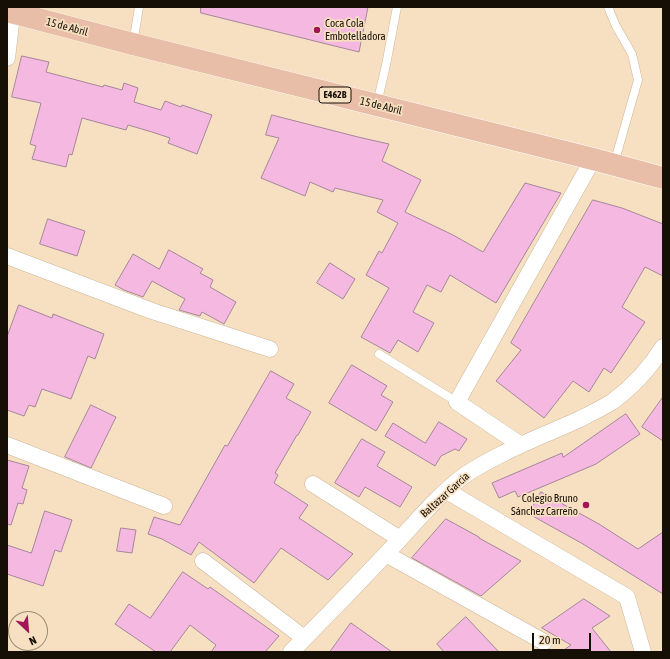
<!DOCTYPE html>
<meta charset="utf-8">
<style>
body{margin:0}
#map{position:relative;width:670px;height:659px;overflow:hidden;background:#f7e0c1;font-family:"Asap Condensed",sans-serif}
canvas{display:block}
.frame{position:absolute;inset:0;border:8px solid #160f05;pointer-events:none}
.north{position:absolute;left:8px;top:611px;width:40px;height:40px;box-sizing:border-box;background:#f7e0c1;border:1px solid #9d8c76;border-radius:50%;rotate:154deg;font-size:11px;font-weight:700;line-height:16px;text-align:center;color:#160f05}
.north::after{content:'';display:block;margin:auto;width:14px;height:18px;background:#a31458;clip-path:polygon(50% 0,100% 100%,50% 72%,0 100%)}
.scale{position:absolute;left:532px;top:633px;width:59px;height:18px;box-sizing:border-box;border:2px solid #160f05;border-top:0;padding-left:5px;font-size:12px;line-height:14px;white-space:nowrap;color:#160f05;-webkit-text-stroke:3px #f7e0c1;paint-order:stroke}
</style>
<div id="map">
<canvas width="670" height="659"></canvas>
<div class="frame"></div>
<div class="north">N</div>
<div class="scale">20 m</div>
</div>
<script>
const context = document.querySelector('canvas').getContext('2d');
context.lineJoin = 'round';
function paint(path, color) { context.fillStyle = color; context.fill(path, 'evenodd'); }
function trace(path, color, width, dash) { context.strokeStyle = color; context.lineWidth = width; context.lineCap = dash ? 'butt' : 'round'; context.setLineDash(dash || []); context.stroke(path); }
function write(font, color, halo, rows, align = 'center') {
  context.font = font + ' "Asap Condensed",sans-serif'; context.lineWidth = 3.5; context.setLineDash([]); context.textBaseline = 'middle'; context.strokeStyle = halo; context.fillStyle = color; for (const [text, x, y, turn = 0] of rows) {
    context.save(); context.translate(x, y); context.rotate((+turn || 0) * Math.PI / 180); context.textAlign = isNaN(turn) ? turn : align; if (halo) context.strokeText(text, 0, 0); context.fillText(text, 0, 0); context.restore();
  }
}
const building = new Path2D(`
 M201,7H368L359,52L201,13Z
 M22,56L49,62L46,72L103,87L104,85L122,90L124,83L138,88L134,102L161,110L165,101L181,107L182,105L212,115L197,154L168,143L170,138L152,132L128,125L126,130L82,118L72,155L69,154L66,167L32,159L36,146L30,144L41,103L12,97Z
 M272,115L358,137L389,144L382,161L421,180L405,212L453,235L483,252L525,183L561,193L496,303L450,275L441,292L427,285L413,312L434,323L418,352L398,340L390,353L361,337L389,288L366,275L379,251L382,253L398,223L377,212L383,200L335,188L333,192L310,182L305,196L261,178L279,138L266,135Z
 M593,200L622,208L663,224V276L645,267L622,307L645,322L611,373L604,368L589,392L573,381L544,418L496,381L521,350L511,343Z
 M48,219L85,231L77,256L40,244Z
 M169,250L203,269L200,273L213,280L210,287L236,302L224,324L202,312L200,316L179,310L185,299L152,281L143,297L124,290L115,285L133,254L159,269Z
 M330,263L355,279L343,299L317,283Z
 M19,305L52,318L53,314L104,334L95,359L88,356L71,399L42,389L35,407L29,405L24,416L7,410V337Z
 M352,365L387,386L381,395L393,402L376,431L329,403Z
 M271,371L294,384L286,398L311,412L298,435H297L275,473L278,475L274,483L308,505L299,518L353,554L328,580L281,548L254,583L199,542L191,555L162,539L148,534L154,517L180,525L225,445L227,446Z
 M663,397V441L642,427Z
 M91,405L116,417L91,468L65,457Z
 M626,414L640,434L596,464L518,497L515,491L499,498L492,483L562,453L563,457Z
 M439,422L467,439L459,451L455,449L441,456L435,466L385,436L393,423L425,443Z
 M362,439L385,452L377,466L412,487L400,507L365,487L359,497L335,483Z
 M7,460L29,466L22,488L27,490L23,504L18,503L11,525L7,524Z
 M541,492L599,524L638,549L663,532V594L583,544L529,514Z
 M45,511L72,520L61,552L55,550L43,586L7,574V545L31,553Z
 M446,519L479,537V538L521,561L481,596L412,558Z
 M121,528L136,530L132,553L117,551Z
 M183,572L208,589L210,587L279,636L265,652H211L216,645L190,625L170,652H156L115,624L129,604L150,618Z
 M584,599L610,616L592,628L611,652H561L571,645L542,628Z
 M466,617L499,652H444L437,644Z
 M351,623L392,652H330Z`);
const lane = new Path2D(`
 M608,7L616,26L632,54L638,80L614,164
 M133,44L139,7
 M377,104L386,65L397,7
 M379,354L457,402`);
const street = new Path2D(`
 M7,58L13,7
 M7,256L152,311L270,349
 M7,445L164,506
 M521,445L457,402L593,159
 M313,484L400,539
 M447,491L627,597L643,652
 M386,554L544,642
 M203,561L304,638
 M291,652C323,620 355,587 386,554C412,527 435,497 465,475C477,467 490,460 502,454C527,441 554,431 580,419C590,414 602,408 612,402C632,387 650,368 663,347`);
const primary = new Path2D(`
 M7,11L133,44L593,159L663,178`);
const markers = [
 [317,30,4,"#a31458"],
 [586,505,4,"#a31458"]
];
const shields = [
 [335,95,32]
];
const shieldNames = [
 ["E462B",335,95]
];
const poiNames = [
 ["Coca Cola",325,24],
 ["Embotelladora",325,37],
 ["Colegio Bruno",578,499,"right"],
 ["Sánchez Carreño",578,512,"right"]
];
const streetNames = [
 ["15 de Abril",67,27,15],
 ["15 de Abril",381,106,14],
 ["Baltazar Garcia",445,495,-42]
];
paint(building, '#f4b8e1');
trace(building, '#a5869a', 1);
trace(lane, '#cbb698', 9);
trace(street, '#cbb698', 17);
trace(primary, '#fff', 23);
trace(lane, '#fff', 8);
trace(street, '#fff', 16);
trace(primary, '#e9bea8', 22);
for (const [x, y, r, color] of markers) { const dot = new Path2D(); dot.arc(x, y, r, 0, 2 * Math.PI); context.fillStyle = color; context.fill(dot); trace(dot, '#f7e0c1', 1.5); }
for (const [x, y, w] of shields) { const box = new Path2D(); box.roundRect(x - w / 2, y - 8, w, 16, 3); context.fillStyle = '#f7e0c1'; context.fill(box); trace(box, '#160f05', 1); }
write('bold 10px', '#160f05', null, shieldNames);
write('11px', '#160f05', '#f7e0c1', poiNames, 'left');
write('11px', '#160f05', '#f7e0c1', streetNames);
</script>
